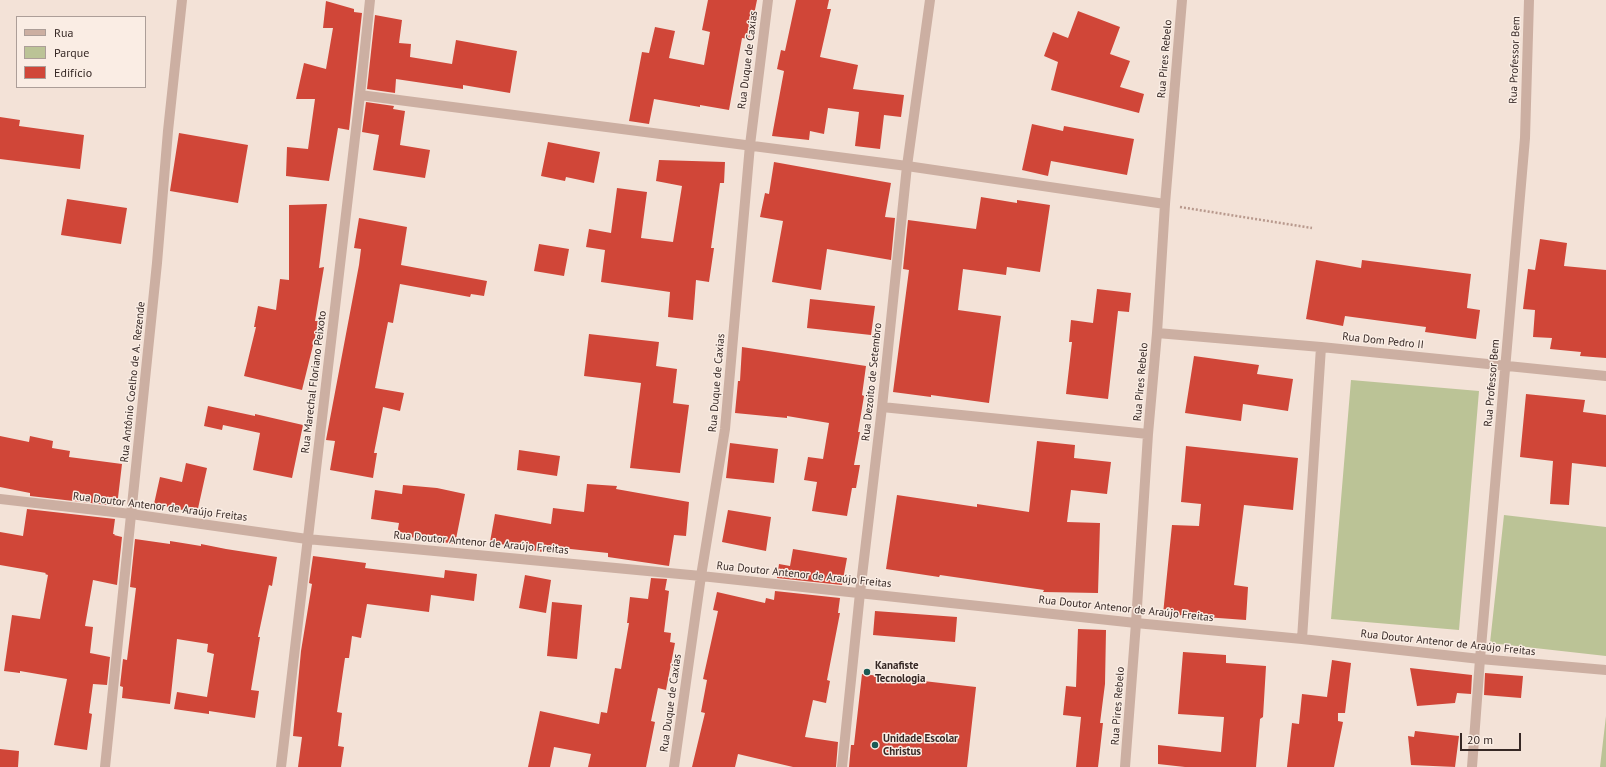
<!DOCTYPE html>
<meta charset="utf-8">
<style>
body{margin:0}
#map{position:relative;width:1606px;height:767px;overflow:hidden;background:#f3e2d7;font-family:"PT Sans",sans-serif}
canvas{display:block}
.legend{position:absolute;left:16px;top:16px;width:130px;height:72px;box-sizing:border-box;background:#faede4;border:1px solid #ac9e98;margin:0;padding:5px 7px;list-style:none;font-size:12px;color:#362825}
.legend li{display:flex;align-items:center;gap:8px;height:20px}
.legend b{width:20px;border:1px solid #ac9e98}
.scale{position:absolute;left:1460px;top:733px;width:61px;height:18px;box-sizing:border-box;border:2px solid #362825;border-top:0;padding-left:5px;font-size:12px;line-height:14px;white-space:nowrap;color:#362825;-webkit-text-stroke:3px #faede4;paint-order:stroke}
</style>
<div id="map">
<canvas width="1606" height="767"></canvas>
<ul class="legend">
<li><b style="height:5px;background:#ccafa2"></b>Rua</li>
<li><b style="height:11px;background:#bbc396"></b>Parque</li>
<li><b style="height:11px;background:#d04638"></b>Edifício</li>
</ul>
<div class="scale">20 m</div>
</div>
<script>
const context = document.querySelector('canvas').getContext('2d');
context.lineJoin = 'round';
function paint(path, color) { context.fillStyle = color; context.fill(path, 'evenodd'); }
function trace(path, color, width, dash) { context.strokeStyle = color; context.lineWidth = width; context.lineCap = dash ? 'butt' : 'round'; context.setLineDash(dash || []); context.stroke(path); }
function write(font, color, halo, rows, align = 'center') {
  context.font = font + ' "PT Sans",sans-serif'; context.lineWidth = 3; context.setLineDash([]); context.textBaseline = 'middle'; context.strokeStyle = halo; context.fillStyle = color; for (const [text, x, y, turn = 0] of rows) {
    context.save(); context.translate(x, y); context.rotate((+turn || 0) * Math.PI / 180); context.textAlign = isNaN(turn) ? turn : align; if (halo) context.strokeText(text, 0, 0); context.fillText(text, 0, 0); context.restore();
  }
}
const green = new Path2D(`
 M1351,380L1479,391L1459,630L1331,619Z
 M1504,515L1606,527V656L1490,643Z
 M1606,716V767H1600Z`);
const building = new Path2D(`
 M708,0H757L749,39L742,38L729,110L700,105V107L654,99L649,124L629,121L642,52L649,53L655,27L675,31L669,58L704,65L710,32L702,30Z
 M796,0H829L827,9H831L820,57L858,65L853,89L904,95L901,117L884,115L880,149L855,146L859,112L828,108L824,134L810,131L809,140L772,136L784,71L777,69L781,50L785,51Z
 M326,1L354,9V12L362,13L349,130L338,128L329,181L286,176L287,147L308,149L315,99H296L304,63L326,69L333,28H323Z
 M1078,11L1120,27L1110,54L1130,61L1120,87L1144,94L1139,113L1051,90L1058,62L1044,56L1053,32L1068,38Z
 M375,15L402,20L399,43L411,44L410,57L452,64L456,40L517,51L510,93L463,85V89L396,79L395,93L367,89Z
 M366,102L394,106L393,109L405,111L400,145L430,150L425,178L373,170L379,135L362,132Z
 M0,117L20,120L19,126L84,135L80,169L0,159Z
 M1032,124L1063,131L1064,126L1134,139L1127,175L1051,161L1048,176L1022,170Z
 M179,133L248,145L238,203L170,191Z
 M548,142L600,152L594,183L566,177L565,181L541,176Z
 M659,160L725,162L724,183H720L711,248H714L709,282L696,280L693,320L668,317L670,292L601,282L605,250L586,247L589,229L611,233L617,188L647,192L641,238L673,242L682,186L656,181Z
 M774,162L891,183L885,217L895,218L891,260L827,249L821,290L772,282L783,221L760,217L765,193L769,194Z
 M981,197L1017,203V200L1050,205L1040,272L1007,267L1006,275L963,269L958,310L1001,316L989,403L931,395V397L893,392L909,270L903,269L908,220L976,229Z
 M67,199L127,208L121,244L61,235Z
 M327,204L319,268L324,267L315,321H319L302,390L244,376L256,327H254L258,306L276,310L280,279L289,280V205Z
 M359,218L407,227L401,265L487,281L484,296L471,294L470,297L400,284L393,323L388,322L375,388L404,393L400,411L383,407L374,453H377L373,478L330,470L335,441L326,440L359,265L361,249L354,248Z
 M1540,239L1567,243L1564,266L1606,270V358L1580,356L1581,352L1550,349L1552,338L1533,337L1535,310L1523,309L1528,269L1535,270Z
 M539,244L569,249L564,276L534,271Z
 M1316,260L1361,268L1362,260L1471,274L1467,308L1480,310L1476,339L1425,332L1426,327L1345,316L1343,326L1306,319Z
 M1097,289L1131,293L1129,312L1118,311L1108,399L1066,394L1072,342H1069L1071,320L1093,323Z
 M810,299L875,306L871,335L807,328Z
 M589,334L659,342L656,366L677,369L673,403L689,405L680,473L630,468L641,383L584,376Z
 M742,347L866,366L862,395L864,396L858,432H860L854,465H860L856,488H852L847,516L812,511L817,482L804,480L808,457L823,459L829,423L787,416V418L735,413L738,381H740Z
 M1194,356L1259,365L1257,374L1293,379L1288,411L1243,404L1241,421L1185,413Z
 M1526,394L1585,400L1583,412L1606,415V467L1572,463L1569,505L1550,504L1553,461L1520,457Z
 M208,406L255,416V414L303,425L292,478L253,470L260,433L223,425L222,430L204,426Z
 M0,436L29,442L30,436L53,441L52,448L70,451L69,457L122,464L117,506L30,496V493L0,487Z
 M1037,441L1075,445L1074,458L1111,462L1107,494L1071,490L1067,522L1100,523L1098,593L1043,592L1044,590L940,575L939,577L886,569L897,495L977,507V504L1029,512Z
 M730,443L778,449L774,483L726,478Z
 M1186,446L1298,458L1293,510L1244,505L1234,585L1248,587L1246,620L1163,614L1172,525L1199,526L1201,504L1181,502Z
 M519,450L560,456L557,476L517,470Z
 M186,463L207,468L197,513L154,504L160,477L182,482Z
 M587,484L617,486L616,489L689,502L686,536L674,535L669,566L608,557V553L543,546L542,552L490,542L495,514L551,524L553,508L584,512Z
 M403,485L437,488L465,494L455,544L397,535L399,523L371,519L375,490L402,494Z
 M27,509L115,519L113,534H115L114,535L122,537L117,585L93,580L85,626L93,627L90,653L110,657L107,685L93,684L89,713L92,714L87,750L54,745L67,679L20,671V673L4,671L12,615L40,619L48,575L45,574L46,573L0,565V532L23,536Z
 M728,510L771,517L766,551L722,542Z
 M135,539L170,544V541L201,546V544L226,549L277,557L272,586L269,585L258,637H260L251,690L259,691L255,718L209,711V714L174,709L177,692L207,697L214,654L207,652L208,644L177,639L170,704L122,698L123,687L120,686L123,659L127,660L136,588L130,587Z
 M793,549L847,558L842,585L777,578L779,564L790,566Z
 M313,556L366,563L365,568L444,578L445,570L477,574L474,601L431,595L429,612L367,604L361,638L352,636L349,658H345L337,712L342,713L338,746L344,747L341,767H298L302,737L293,736L301,651L312,584L309,583Z
 M525,575L551,580L546,613L519,608Z
 M651,578L667,579L665,590L669,591L664,632L671,633L670,642L675,643L666,690L658,688L651,721L655,722L646,767H588L591,754L554,747L550,767H528L540,711L599,724L601,712L607,713L615,668L621,669L629,623H627L630,597L648,599Z
 M775,591L840,598L838,613H840L827,680L830,681L826,703L813,700L805,737L838,742L836,767H793L738,754L735,767H692L705,713L701,712L707,680L703,679L718,611L713,610L717,592L765,603L766,598L774,600Z
 M552,602L582,605L577,659L547,656Z
 M875,611L957,617L955,642L873,635Z
 M1078,629L1106,630L1105,684L1100,723H1103L1098,767H1076L1081,717L1063,715L1066,686L1076,687Z
 M1183,652L1226,655V663L1266,666L1263,717L1260,719L1256,767H1185L1158,764V745L1221,752L1224,717L1178,714Z
 M1332,660L1351,663L1345,713H1338V721L1343,722L1334,767H1287L1292,723L1299,724L1302,694L1327,697Z
 M1410,668L1472,675L1471,694L1457,693L1455,703L1417,706Z
 M1485,673L1523,676L1521,698L1484,695Z
 M862,674L976,687L967,767H849L851,745H854Z
 M1415,731L1459,736L1455,767L1411,765L1408,736L1414,737Z
 M0,749L19,751L18,767H0Z`);
const path = new Path2D(`
 M1180,207L1312,228`);
const street = new Path2D(`
 M360,95L907,166L1165,204
 M1157,333L1321,347L1606,376
 M882,407L1148,434
 M0,499L131,514L307,539L701,576L1136,623L1302,639L1480,659L1606,670
 M1302,639L1321,347
 M105,767L157,263L168,131L182,0
 M281,767L360,95L370,0
 M674,767L701,576L725,429L750,145L768,0
 M842,767L860,593L882,407L907,166L930,0
 M1125,767L1136,623L1148,434L1157,333L1165,204L1182,0
 M1472,767L1480,659L1525,138L1529,0`);
const markers = [
 [867,672,4,"#185a55"],
 [875,745,4,"#185a55"]
];
const streetNames = [
 ["Rua Pires Rebelo",1165,59,-85],
 ["Rua Duque de Caxias",748,60,-83],
 ["Rua Professor Bem",1515,60,-88],
 ["Rua Dom Pedro II",1383,341,6],
 ["Rua Antônio Coelho de A. Rezende",133,382,-84],
 ["Rua Marechal Floriano Peixoto",314,382,-83],
 ["Rua Dezoito de Setembro",872,382,-84],
 ["Rua Pires Rebelo",1141,382,-85],
 ["Rua Duque de Caxias",717,383,-85],
 ["Rua Professor Bem",1492,383,-85],
 ["Rua Doutor Antenor de Araújo Freitas",160,507,7],
 ["Rua Doutor Antenor de Araújo Freitas",481,543,5],
 ["Rua Doutor Antenor de Araújo Freitas",804,575,6],
 ["Rua Doutor Antenor de Araújo Freitas",1126,609,6],
 ["Rua Doutor Antenor de Araújo Freitas",1448,643,6],
 ["Rua Duque de Caxias",671,703,-82],
 ["Rua Pires Rebelo",1118,706,-86]
];
const poiNames = [
 ["Kanafiste",875,666],
 ["Tecnologia",875,679],
 ["Unidade Escolar",883,739],
 ["Christus",883,752]
];
paint(green, '#bbc396');
paint(building, '#d04638');
trace(path, '#b8998d', 2.5, [2, 2]);
trace(street, '#ccafa2', 10);
for (const [x, y, r, color] of markers) { const dot = new Path2D(); dot.arc(x, y, r, 0, 2 * Math.PI); context.fillStyle = color; context.fill(dot); trace(dot, '#faede4', 1.5); }
write('11px', '#362825', '#faede4', streetNames);
write('bold 11px', '#362825', '#faede4', poiNames, 'left');
</script>
